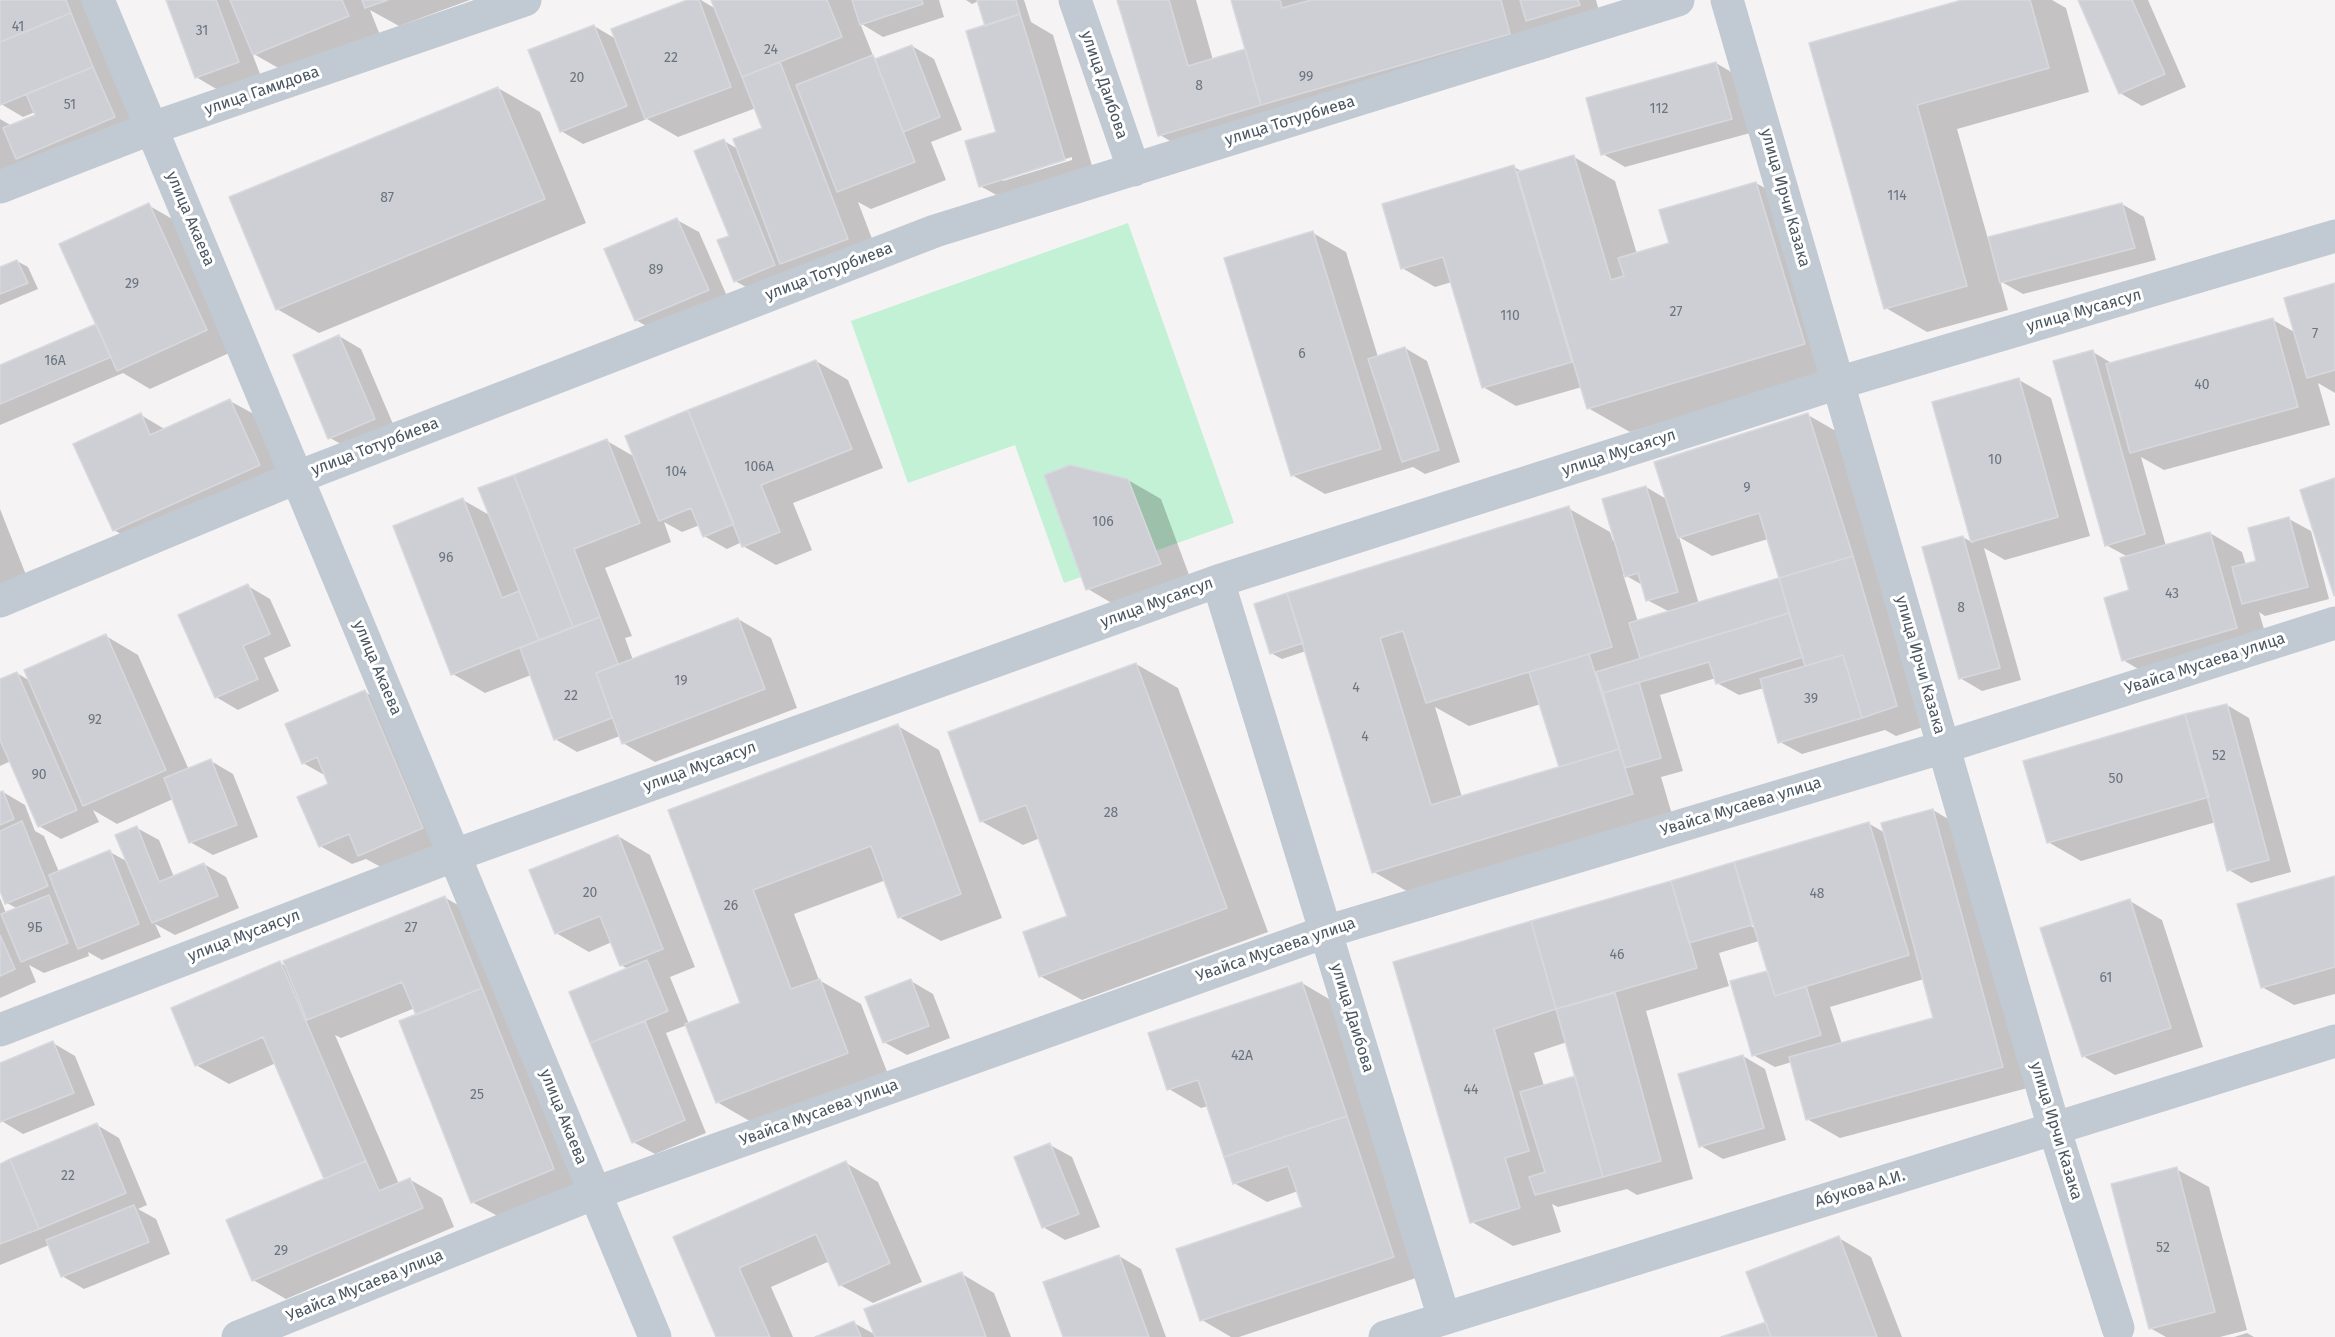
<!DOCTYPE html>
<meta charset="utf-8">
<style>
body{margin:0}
canvas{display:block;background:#f5f3f3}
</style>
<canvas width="2335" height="1337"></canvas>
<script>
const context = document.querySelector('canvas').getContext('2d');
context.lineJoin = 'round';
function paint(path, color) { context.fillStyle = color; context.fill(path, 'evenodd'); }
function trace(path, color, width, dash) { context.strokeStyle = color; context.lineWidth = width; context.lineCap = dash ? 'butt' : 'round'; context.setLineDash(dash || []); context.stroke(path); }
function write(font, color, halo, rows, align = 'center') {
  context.font = font + ' "Fira Sans",sans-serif'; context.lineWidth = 6; context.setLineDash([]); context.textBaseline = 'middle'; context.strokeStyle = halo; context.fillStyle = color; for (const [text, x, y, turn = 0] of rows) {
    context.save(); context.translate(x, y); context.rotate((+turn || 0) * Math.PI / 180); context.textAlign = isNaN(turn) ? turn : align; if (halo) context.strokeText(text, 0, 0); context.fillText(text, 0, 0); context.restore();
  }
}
const green = new Path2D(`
 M1128,223L1234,523L1064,583L1015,445L908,483L851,321Z`);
const shadow = new Path2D(`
 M0,0H82L136,129L0,176V119L12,126L37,116L35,112L23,117L1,104L0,101Z
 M167,0H470L399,26L370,10L380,35L287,73L252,53L260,74L218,90L196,77Z
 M691,0H701L716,9L713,0H939L944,17L883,37L860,23L874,58L878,60L912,46L934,59L962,130L931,142L946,180L871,209L858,202L879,257L757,293L735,281L724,141L738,149L764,129L756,108L678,137L647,119L583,144L561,131L594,26L616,39Z
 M966,0H1024L1031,22L1053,35L1096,179L1013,204L980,186L998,133L987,26L979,1L972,4ZM1072,157V160L1003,181V178Z
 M1120,0H1196L1213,60L1248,52L1233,0H1596L1601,18L1543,29L1551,57L1304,128L1192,154L1160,135Z
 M1968,0H2052L2066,8L2089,92L1957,129L1988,239L2122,204L2144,217L2156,260L2023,294L2000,281L2008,310L1927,332L1886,308L1811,44Z
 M2079,0H2148L2186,87L2142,106L2120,93Z
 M1716,63L1738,76L1754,132L1625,167L1603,154Z
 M498,88L540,112L586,223L319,333L277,309Z
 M1574,157L1615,181L1637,254L1671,244L1756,183L1798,207L1846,368L1630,432L1588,408L1582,387L1516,406L1483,387L1452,282L1435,287L1402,268L1514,167L1523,172Z
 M148,205L181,224L238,349L150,389L123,373L0,425V367L98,325Z
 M677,220L699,232L730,303L658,333L636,320Z
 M1313,233L1346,252L1378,357L1405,348L1427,361L1460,462L1425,474L1413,467L1325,494L1292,475Z
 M17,261L28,267L38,289L0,305V268Z
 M2335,285V393L2318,383L2330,425L2164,470L2141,457L2166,546L2210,533L2242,552L2246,565L2258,562L2289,519L2311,531L2329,599L2265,616L2259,612L2269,646L2155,679L2123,660L2131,591L2128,557L2106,545L2093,352L2113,364L2273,320L2296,333Z
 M339,336L361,349L396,431L352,450L330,438Z
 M816,361L848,380L883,468L793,503L812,550L776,565L743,546L742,542L727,549L704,536L700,525L682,532L664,522L671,542L605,568L632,636L625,638L633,660L738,619L771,638L797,708L655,762L623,743L620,736L577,752L555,739L531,675L485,693L453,674L463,500L491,516L607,441L635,457Z
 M2019,380L2051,398L2090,536L2005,560L1984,548L2021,680L1982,691L1960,678L1963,537L1973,543L1934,403Z
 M230,401L263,419L291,484L146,549L114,530L141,415L166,430Z
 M1808,415L1841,434L1929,725L1896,736L1885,730L1802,754L1780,742L1764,688L1739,695L1717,683L1716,678L1660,695L1683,771L1661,777L1673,818L1415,896L1374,872L1306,651L1282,659L1271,653L1568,508L1610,532L1613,541L1616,540L1646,487L1668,500ZM1679,537L1712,556L1768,539L1780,579L1699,604ZM1623,574L1644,586L1647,600L1670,612L1638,622ZM1541,704L1563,767L1462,797L1435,707L1469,726Z
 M1128,480L1161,499L1192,583L1120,608L1088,589Z
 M0,509L28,580L0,591Z
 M248,586L270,599L291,646L264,658L279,691L238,710L216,697Z
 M106,636L138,655L189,770L211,761L233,774L258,837L213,855L190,842L173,799L117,824L93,810L99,822L61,839L39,826L11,761L0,766V681L17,673L30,681Z
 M1136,664L1178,688L1268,932L1082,1000L1040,976L1069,917L1040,838L1023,845L981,821Z
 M365,692L397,711L455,846L392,873L366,859L352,864L320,846L330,785L326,776L303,763Z
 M2227,705L2249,718L2291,872L2251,883L2229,870L2216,822L2081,861L2048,842Z
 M898,726L939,750L1002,918L941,941L899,917L886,880L794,914L819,980L861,1004L889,1077L758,1126L717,1102L687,1025L666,1033L706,1133L655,1154L633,1142L571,993L628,969L621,965L612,942L589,952L556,933L618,836L650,855L695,967L670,977L689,1024L742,1004L669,811Z
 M3,792L25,805L35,831L44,836L59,872L110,852L128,862L137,828L159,840L174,877L204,864L226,877L239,908L175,935L155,924L161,937L102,960L88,952L89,956L44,973L29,965L36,982L0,998V898L6,913L18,909L7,903L0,887V793Z
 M1933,810L1965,829L2035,1086L1840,1138L1807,1119L1792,1062L1775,1067L1753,1055L1732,982L1769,972L1759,941L1719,953L1729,986L1646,1011L1693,1179L1637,1195L1627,1189L1558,1207L1552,1204L1561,1232L1513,1246L1472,1222L1394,963L1868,823L1885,833ZM1746,920L1754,925V928L1745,922ZM1924,979L1935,1019L1842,1044L1830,1007ZM1567,1042L1577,1078L1544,1086L1534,1053Z
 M2335,878V994L2294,1005L2262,987Z
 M444,897L477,916L586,1188L505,1220L472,1202L415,1008L341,1038L335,1035L399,1184L409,1179L442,1198L454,1227L286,1299L253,1280L326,1180L276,1063L229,1084L196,1065L280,963L287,967Z
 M2130,901L2162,920L2203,1047L2115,1075L2083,1056Z
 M911,981L933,994L950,1038L907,1055L884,1042Z
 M1302,983L1334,1002L1425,1275L1239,1337H1231L1202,1320L1304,1208L1298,1191L1267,1202L1234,1183L1208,1106L1201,1108L1169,1089Z
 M53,1043L75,1056L95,1105L23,1134L0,1120V1064Z
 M1743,1056L1765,1069L1786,1140L1723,1159L1701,1146Z
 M97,1125L119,1138L147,1205L138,1209L156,1219L170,1254L84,1289L62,1276L49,1245L0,1265V1166Z
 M1050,1145L1072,1157L1100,1227L1065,1240L1043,1227Z
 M846,1163L878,1182L922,1282L873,1303L840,1285L830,1261L771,1287L793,1337H718L675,1237Z
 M2176,1169L2209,1187L2247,1330L2220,1337H2166L2150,1328Z
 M1839,1238L1871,1257L1902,1337H1726L1767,1323Z
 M1119,1256L1141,1269L1166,1337H1065Z
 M962,1274L994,1293L1011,1337H819L854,1323L876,1335Z
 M2247,1333L2254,1337H2234Z`);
const building = new Path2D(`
 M0,0H66L71,13L0,42Z
 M166,0H216L239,62L195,78Z
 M230,0H342L349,16L253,55Z
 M362,0H388L365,8Z
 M687,0H699L731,87L645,119L611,29Z
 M711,0H827L842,37L742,77Z
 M852,0H922L923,4L860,25Z
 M977,0H1016L1020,14L985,26Z
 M1117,0H1169L1188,66L1245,49L1261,105L1158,136Z
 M1231,0H1280L1282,8L1311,0H1501L1510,34L1261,105Z
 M1520,0H1578L1580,5L1526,21Z
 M1962,0H2030L2049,68L1917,105L1967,286L1884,309L1809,43Z
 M2078,0H2132L2165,74L2119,94Z
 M71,13L93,67L0,105V42Z
 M1020,14L1065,160L979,187L965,141L996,132L966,31Z
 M594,25L627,106L560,132L528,50Z
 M912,45L940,117L903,132L875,59Z
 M873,55L915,162L837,192L796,85Z
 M780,62L848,239L780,264L733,139L762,128L742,77Z
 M1716,62L1732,119L1601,155L1586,98Z
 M93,67L115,117L16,159L3,128L35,115L26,94Z
 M498,87L545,199L276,310L229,197Z
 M724,139L775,265L734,282L717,240L729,236L694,151Z
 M1574,155L1611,280L1624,276L1618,258L1669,243L1659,210L1756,182L1805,344L1587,409L1517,172Z
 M1514,165L1572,362L1482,388L1443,257L1401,269L1382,204Z
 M149,203L207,330L117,371L59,244Z
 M2122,203L2135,248L2000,283L1988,237Z
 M677,218L709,290L635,321L604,249Z
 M1313,231L1381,449L1291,476L1224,258Z
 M17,260L28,283L0,294V267Z
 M2335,283V370L2307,378L2284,298Z
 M2273,318L2298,407L2130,453L2106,364Z
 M96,324L111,357L0,404V365Z
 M339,335L375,419L328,439L293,355Z
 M1405,347L1439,450L1402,462L1368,359Z
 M2093,350L2145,534L2105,546L2053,361Z
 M816,360L852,449L761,485L780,532L742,547L688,410Z
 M2019,378L2058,517L1971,542L1932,402Z
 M230,399L260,465L113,531L73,444L141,413L150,435Z
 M688,410L734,524L703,537L691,508L659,521L625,436Z
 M1808,413L1853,556L1779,578L1759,513L1678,538L1654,462Z
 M607,439L640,523L574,549L600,617L573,627L514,475Z
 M1070,465L1128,479L1161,564L1086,590L1044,475Z
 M514,475L573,627L539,640L478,488Z
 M2335,478V595L2334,596L2300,490Z
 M1646,486L1678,592L1646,601L1638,573L1625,577L1602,499Z
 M463,498L502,598L519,591L539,640L451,675L393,526Z
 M1569,506L1612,647L1426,703L1403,631L1380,638L1431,805L1619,749L1633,794L1372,873L1287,593Z
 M2289,517L2308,587L2242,604L2232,567L2256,561L2248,528Z
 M2210,532L2237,628L2122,661L2104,598L2129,590L2120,558Z
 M1963,536L2000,668L1959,679L1922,547Z
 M1853,556L1897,706L1862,718L1843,655L1805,666L1779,578Z
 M1779,578L1789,613L1640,658L1629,623Z
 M248,584L270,634L243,646L258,679L215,698L178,615Z
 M1287,593L1303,643L1270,654L1254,604Z
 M1789,613L1803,657L1716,684L1709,662L1603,693L1596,672Z
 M600,617L618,664L596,673L612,718L554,740L520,648Z
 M738,618L765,689L622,744L596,673Z
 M106,634L166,770L83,806L24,670Z
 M1589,654L1619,749L1559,767L1529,672Z
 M1843,655L1862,718L1778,743L1760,679Z
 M1136,663L1227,908L1039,977L1023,932L1067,916L1026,805L980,822L948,732Z
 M17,672L77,810L38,827L0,740V679Z
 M1639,682L1661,758L1625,768L1603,693Z
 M365,690L423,828L358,856L349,834L319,847L297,797L328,784L317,757L302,764L285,724Z
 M2227,704L2269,860L2227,871L2185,714Z
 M2185,714L2209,797L2047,843L2023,761Z
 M898,724L961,894L898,918L871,846L753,890L791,989L820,979L848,1053L716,1103L685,1024L740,1003L668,810Z
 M211,759L237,825L189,843L164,778Z
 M3,791L14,819L0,825V792Z
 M1933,809L2003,1067L1806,1120L1789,1057L1933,1018L1881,823Z
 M22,821L48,886L5,904L0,891V831Z
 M1869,822L1909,955L1775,996L1734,862Z
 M137,826L159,882L204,863L218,896L152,923L115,835Z
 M618,835L663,949L620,966L600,916L555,934L529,870Z
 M110,850L139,924L78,949L49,875Z
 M1734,862L1752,925L1689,943L1671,881Z
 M2335,876V967L2261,988L2237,904Z
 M1671,881L1697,968L1556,1009L1531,921Z
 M49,895L68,943L21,962L1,914Z
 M445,896L482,988L416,1015L402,982L307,1020L283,961Z
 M2130,899L2171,1028L2082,1057L2040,928Z
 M1531,921L1556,1009L1494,1029L1529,1151L1505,1158L1520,1208L1470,1223L1393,962Z
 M0,935L15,969L0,976Z
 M647,960L668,1011L590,1043L569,992Z
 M280,961L366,1161L324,1179L263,1037L195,1066L171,1008Z
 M1767,971L1775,996L1806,986L1821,1035L1752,1056L1730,981Z
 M911,979L929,1026L883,1043L865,997Z
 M1302,982L1347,1116L1224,1157L1198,1080L1167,1090L1148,1033Z
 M482,988L554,1169L471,1203L399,1021Z
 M1615,993L1661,1161L1603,1177L1556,1009Z
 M645,1021L685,1120L632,1143L590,1043Z
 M53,1041L74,1093L0,1122V1063Z
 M1743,1055L1764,1128L1699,1147L1678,1074Z
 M1575,1076L1603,1177L1535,1195L1529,1177L1545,1172L1520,1092Z
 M1347,1116L1394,1257L1200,1321L1176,1249L1302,1207L1288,1166L1233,1184L1224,1157Z
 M97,1123L126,1193L39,1229L10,1159Z
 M1050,1143L1079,1214L1042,1228L1014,1157Z
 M10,1159L39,1229L0,1244V1164Z
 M366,1161L379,1191L410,1178L423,1208L252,1281L226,1220Z
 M846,1161L890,1263L839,1286L816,1234L739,1268L770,1337H716L673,1237Z
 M2177,1167L2215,1312L2149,1329L2111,1184Z
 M134,1205L149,1242L61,1277L46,1240Z
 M1839,1236L1877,1337H1771L1746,1272Z
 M1119,1255L1149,1337H1063L1043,1282Z
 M962,1272L986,1337H875L864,1309Z
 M854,1321L861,1337H815Z
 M1766,1322L1771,1337H1721Z`);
const minor = new Path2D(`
 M98,0L655,1337
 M1075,0L1134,170
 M1727,0L2054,1128L2118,1328
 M0,187L152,128L525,0
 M1218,581L1444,1318
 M0,601L298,477L935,231L1678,0
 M0,1030L455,855L1218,581L1838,383L2335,236
 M238,1337L595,1193L1325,932L1944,747L2335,623
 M1385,1337L2335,1041`);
const numberNames = [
 ["41",18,27],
 ["31",202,31],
 ["24",771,50],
 ["22",671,58],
 ["99",1306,77],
 ["20",577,78],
 ["8",1199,86],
 ["51",70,105],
 ["112",1659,109],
 ["114",1897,196],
 ["87",387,198],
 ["89",656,270],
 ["29",132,284],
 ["27",1676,312],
 ["110",1510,316],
 ["7",2315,334],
 ["6",1302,354],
 ["16А",55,361],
 ["40",2202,385],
 ["10",1995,460],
 ["106А",759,467],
 ["104",676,472],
 ["9",1747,488],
 ["106",1103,522],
 ["96",446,558],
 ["43",2172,594],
 ["8",1961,608],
 ["19",681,681],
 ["4",1356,688],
 ["22",571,696],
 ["39",1811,699],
 ["92",95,720],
 ["4",1365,737],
 ["52",2219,756],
 ["90",39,775],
 ["50",2116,779],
 ["28",1111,813],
 ["20",590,893],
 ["48",1817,894],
 ["26",731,906],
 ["9Б",35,928],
 ["27",411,928],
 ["46",1617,955],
 ["61",2106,978],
 ["42А",1242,1056],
 ["44",1471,1090],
 ["25",477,1095],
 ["22",68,1176],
 ["52",2163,1248],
 ["29",281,1251]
];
const streetNames = [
 ["улица Даибова",1104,85,71],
 ["улица Гамидова",262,91,-19],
 ["улица Тотурбиева",1290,121,-17],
 ["улица Ирчи Казака",1785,198,74],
 ["улица Акаева",190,219,67],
 ["улица Тотурбиева",829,272,-21],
 ["улица Мусаясул",2084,311,-16],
 ["улица Тотурбиева",375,447,-21],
 ["улица Мусаясул",1619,453,-18],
 ["улица Мусаясул",1157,603,-20],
 ["Увайса Мусаева улица",2205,664,-18],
 ["улица Ирчи Казака",1920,665,74],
 ["улица Акаева",377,668,67],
 ["улица Мусаясул",700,767,-20],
 ["Увайса Мусаева улица",1741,807,-17],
 ["улица Мусаясул",244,936,-21],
 ["Увайса Мусаева улица",1276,950,-19],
 ["улица Даибова",1352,1018,73],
 ["Увайса Мусаева улица",819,1113,-20],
 ["улица Акаева",563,1117,68],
 ["улица Ирчи Казака",2056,1131,73],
 ["Абукова А.И.",1860,1189,-17],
 ["Увайса Мусаева улица",365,1286,-22]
];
paint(green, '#c3f1d5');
paint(shadow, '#0003');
paint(building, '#cdcfd5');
trace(building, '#d7d9de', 1.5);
trace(minor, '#c1cad2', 33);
write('14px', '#6b747e', null, numberNames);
write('16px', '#4a5661', '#fff', streetNames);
</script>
